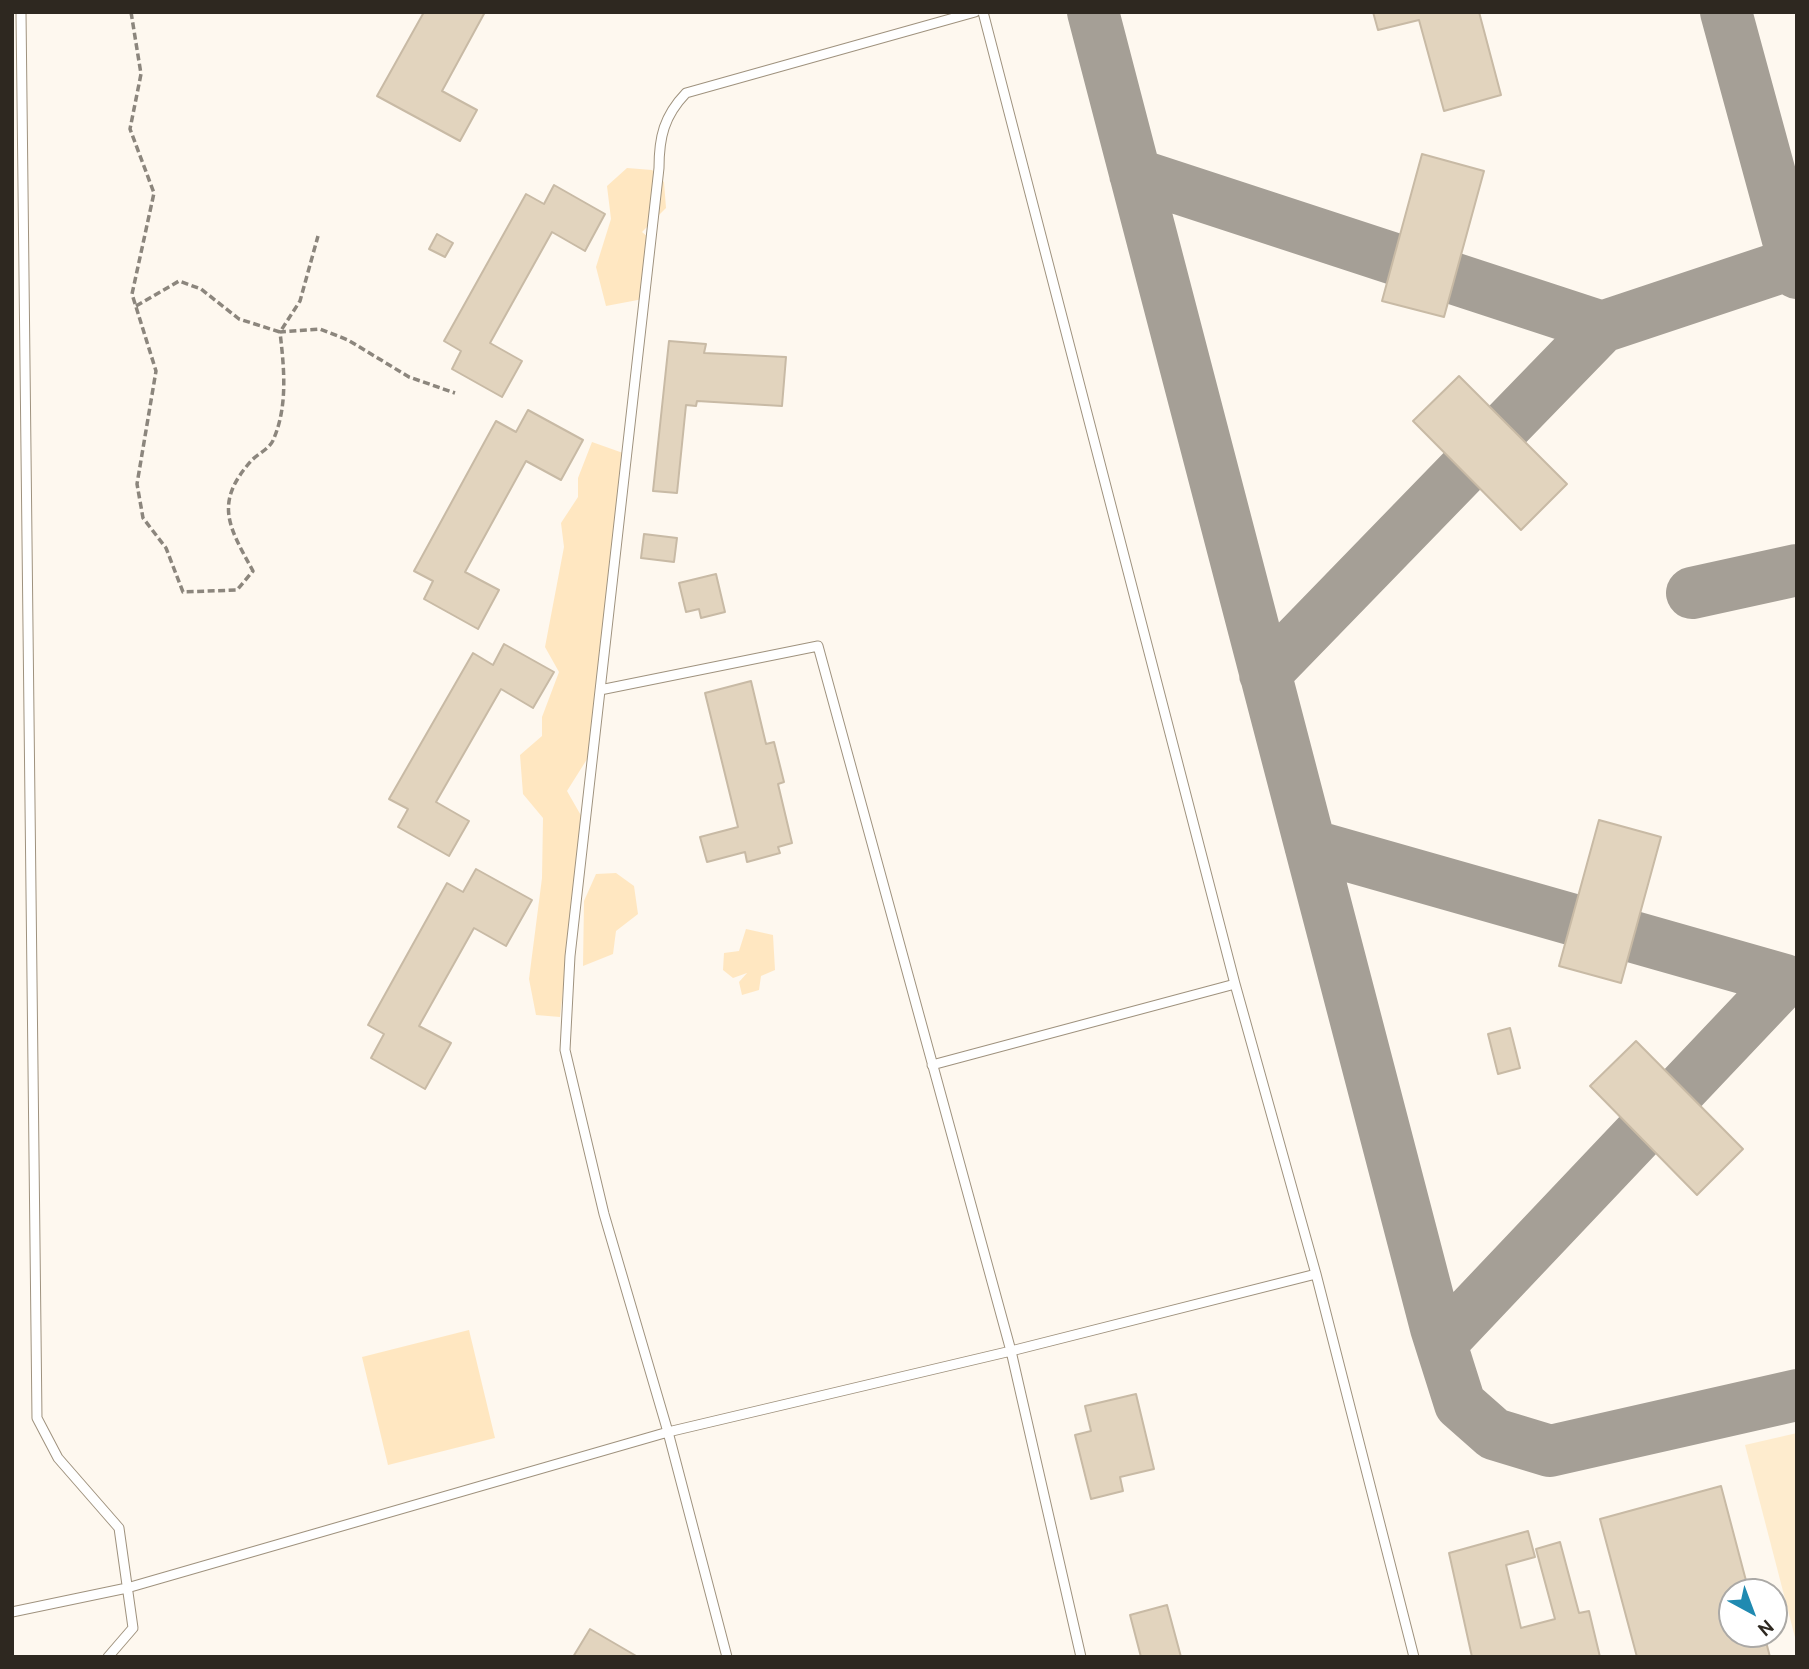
<!DOCTYPE html>
<style>
body{margin:0}
#map{position:relative;width:1809px;height:1669px;overflow:hidden;background:#fef8ef;font-family:Cabin,sans-serif}
canvas{display:block}
.frame{position:absolute;inset:0;border:14px solid #2e2820;pointer-events:none}
.north{position:absolute;left:1718px;top:1578px;width:70px;height:70px;box-sizing:border-box;background:#fff;border:2px solid #aba9a6;border-radius:50%;rotate:139deg;font-size:19px;font-weight:700;line-height:28px;text-align:center;color:#2e2820}
.north::after{content:'';display:block;margin:auto;width:24px;height:32px;background:#208ab1;clip-path:polygon(50% 0,100% 100%,50% 72%,0 100%)}
</style>
<div id="map">
<canvas width="1809" height="1669"></canvas>
<div class="frame"></div>
<div class="north">N</div>
</div>
<script>
const context = document.querySelector('canvas').getContext('2d');
context.lineJoin = 'round';
function paint(path, color) { context.fillStyle = color; context.fill(path, 'evenodd'); }
function trace(path, color, width, dash) { context.strokeStyle = color; context.lineWidth = width; context.lineCap = dash ? 'butt' : 'round'; context.setLineDash(dash || []); context.stroke(path); }
const built = new Path2D(`
 M1797,1433V1645L1745,1445Z`);
const green = new Path2D(`
 M627,168L652,170L664,182L666,208L642,232L648,237L643,299L606,306L596,267L611,219L607,186Z
 M592,442L623,453L596,681L594,748L567,791L583,819L560,1017L536,1015L529,979L542,878L543,818L523,794L520,755L542,736V717L559,672L545,647L564,547L561,523L578,497V478Z
 M616,873L634,886L638,914L616,931L613,954L583,966L584,901L596,874Z
 M746,929L773,935L775,970L761,976L759,990L742,995L739,982L747,973L733,978L723,970L724,953L739,951Z
 M469,1330L495,1438L388,1465L362,1357Z`);
const taxiway = new Path2D(`
 M1093,12L1436,1328L1460,1404L1494,1434L1550,1451L1797,1395
 M1726,12L1797,273
 M1135,174L1602,327L1265,674
 M1602,327L1794,263
 M1692,593L1797,570
 M1310,845L1785,980L1441,1343`);
const building = new Path2D(`
 M424,12H485L442,91L477,110L460,141L377,96Z
 M1373,12H1479L1501,95L1444,111L1419,20L1378,30Z
 M1422,154L1484,171L1444,317L1382,301Z
 M554,185L605,214L585,251L552,232L490,343L522,361L502,397L452,369L461,351L444,341L526,194L544,204Z
 M437,234L453,243L445,257L429,249Z
 M669,341L706,344L704,353L786,357L782,406L697,401L696,406L686,405L677,493L653,491Z
 M1459,376L1567,484L1521,530L1413,421Z
 M528,410L583,440L561,480L526,461L465,572L499,590L478,629L424,599L433,581L414,571L496,421L516,432Z
 M644,534L677,538L674,562L641,558Z
 M716,574L725,612L701,618L699,609L686,612L679,583Z
 M504,644L554,672L533,708L501,689L436,802L469,821L449,856L398,827L408,809L389,799L473,653L493,665Z
 M751,681L766,744L774,742L784,782L778,784L792,843L778,847L780,853L747,862L745,852L707,862L700,837L738,827L705,693Z
 M1599,820L1661,837L1621,983L1559,966Z
 M476,869L532,900L506,946L474,928L419,1026L451,1043L425,1089L371,1058L384,1034L368,1025L447,883L463,892Z
 M1510,1028L1520,1068L1498,1074L1488,1034Z
 M1636,1041L1743,1149L1697,1195L1590,1086Z
 M1136,1394L1154,1469L1120,1477L1123,1491L1091,1499L1075,1435L1091,1431L1085,1406Z
 M1721,1486L1749,1592H1732V1634H1764L1770,1657H1637L1600,1519Z
 M1528,1531L1535,1557L1506,1565L1521,1628L1555,1619L1536,1549L1560,1542L1579,1613L1589,1611L1600,1657H1472L1449,1553Z
 M1167,1605L1181,1657H1141L1130,1615Z
 M590,1629L638,1657H573Z`);
const path = new Path2D(`
 M131,12L141,74L130,129L154,193L132,294L156,371L137,484L143,518L166,548L183,592L237,590L253,571C229,527 213,503 252,460C259,453 271,448 274,438C288,405 284,367 280,332L320,329L348,340L409,377L455,393
 M136,306L179,281L201,289L239,319L280,332L300,301L318,236`);
const service = new Path2D(`
 M21,12L37,1418L58,1458L119,1528L133,1628L108,1657
 M983,12L1235,984L1316,1274L1414,1657
 M600,690L818,646L1011,1351L1081,1657
 M932,1065L1235,984
 M12,1612L127,1588L668,1432L1011,1351L1316,1274
 M727,1657L668,1432L604,1214L565,1050L570,956L659,168C659,137 664,116 686,93L975,12`);
paint(built, '#feecce');
paint(green, '#ffe7c1');
trace(taxiway, '#a59f96', 52);
paint(building, '#e2d4be');
trace(building, '#c8baa5', 2);
trace(service, '#9f927e', 11);
trace(path, '#8c867d', 3.5, [7, 3.5]);
trace(service, '#fff', 9);
</script>
